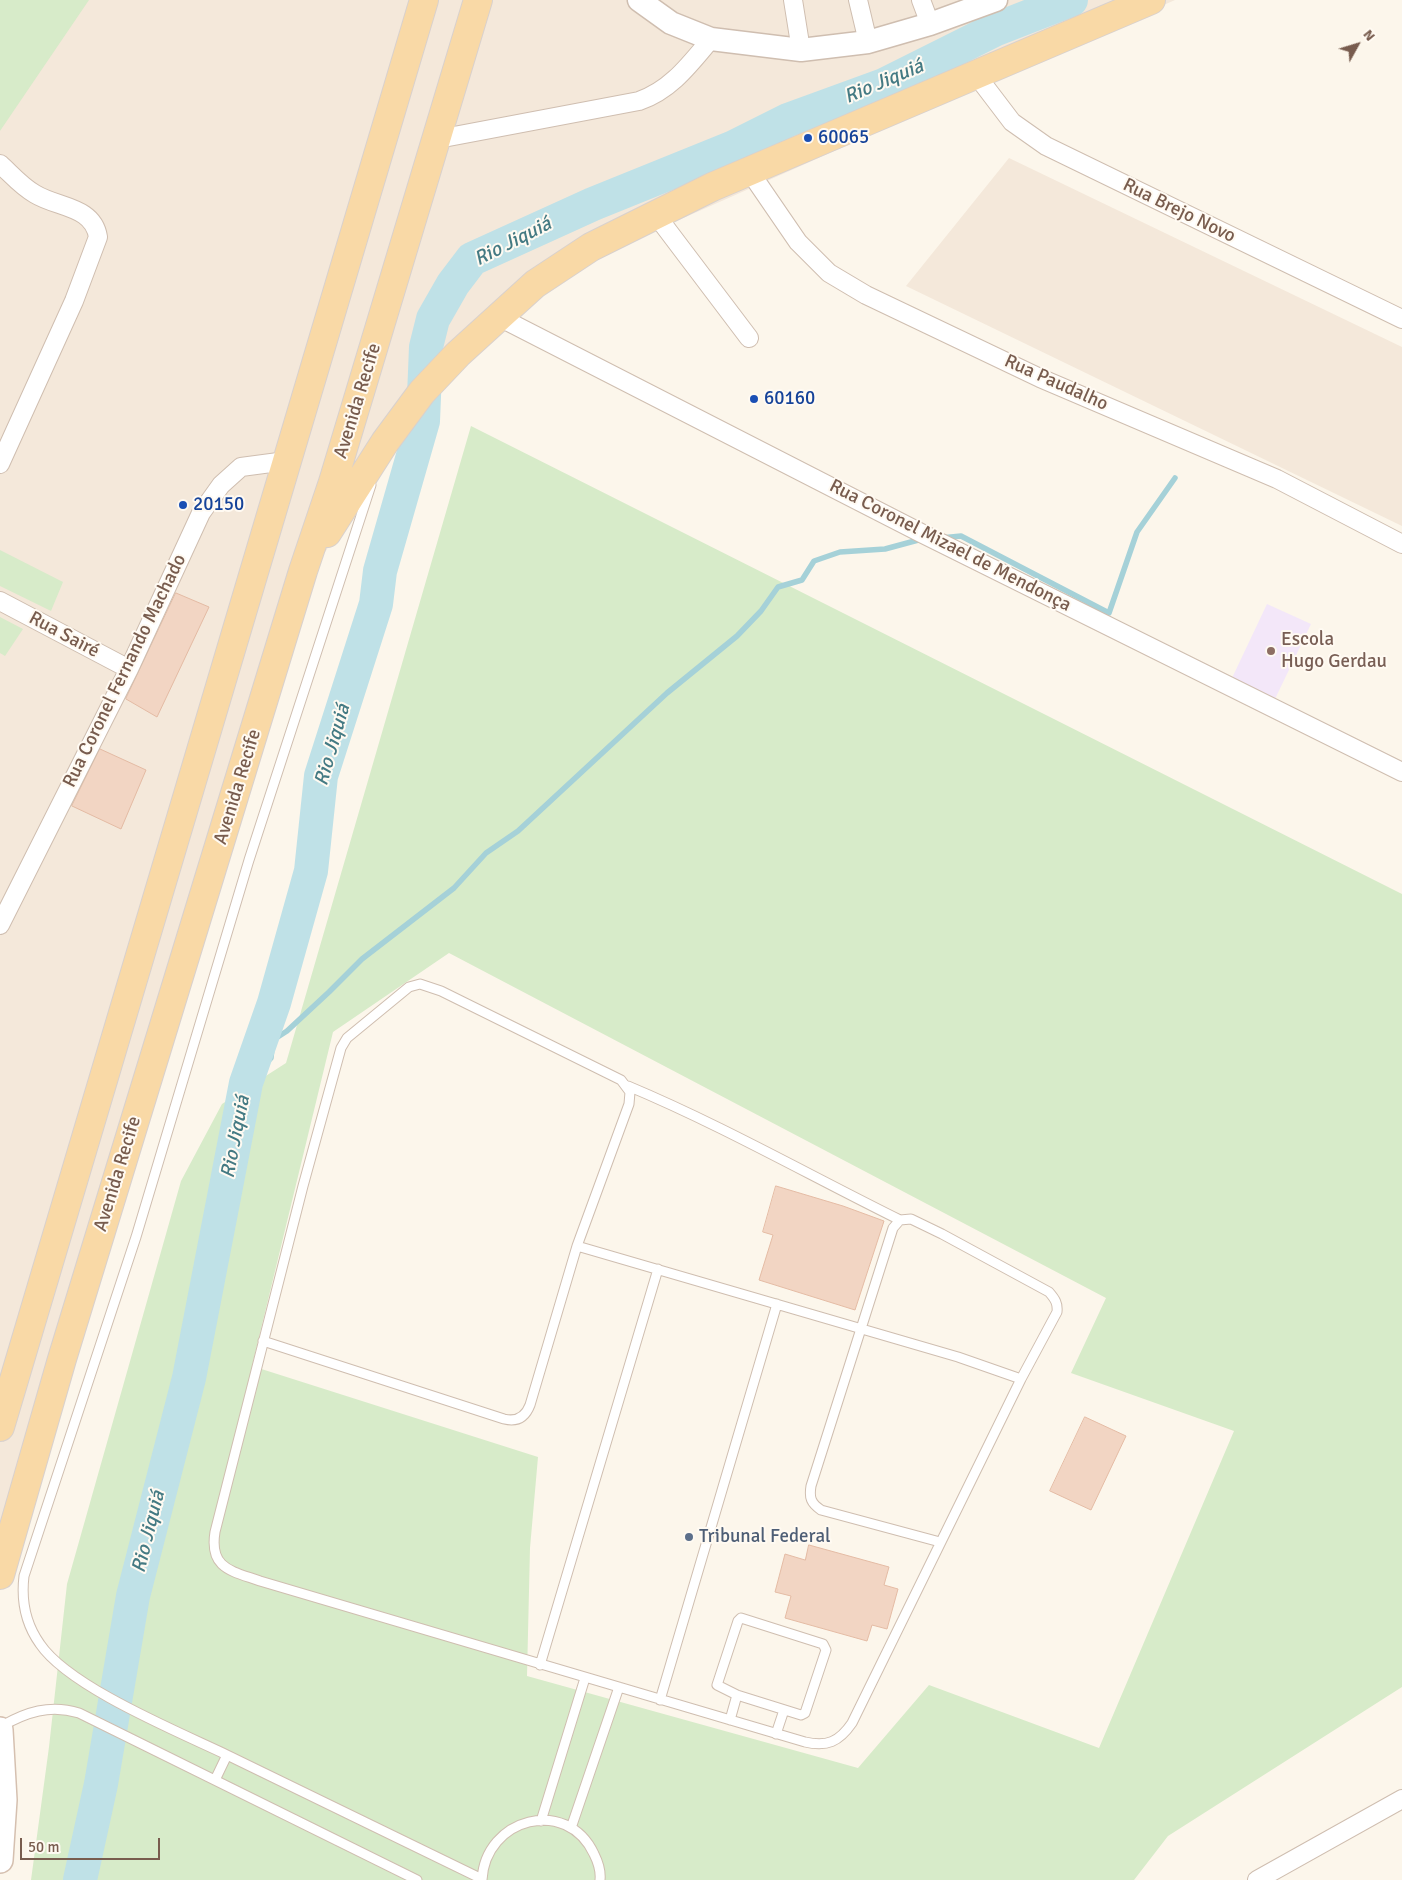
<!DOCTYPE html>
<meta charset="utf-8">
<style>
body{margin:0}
#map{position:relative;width:1402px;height:1880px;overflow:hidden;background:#fcf6eb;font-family:Signika,sans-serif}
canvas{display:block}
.north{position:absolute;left:1332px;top:20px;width:50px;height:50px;-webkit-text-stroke:4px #fffaf2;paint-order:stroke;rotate:51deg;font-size:14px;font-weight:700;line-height:20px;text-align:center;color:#785c4e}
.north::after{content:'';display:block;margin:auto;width:18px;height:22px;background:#785c4e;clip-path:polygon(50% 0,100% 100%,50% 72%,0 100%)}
.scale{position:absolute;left:20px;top:1838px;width:140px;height:22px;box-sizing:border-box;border:2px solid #785c4e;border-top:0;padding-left:6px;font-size:15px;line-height:18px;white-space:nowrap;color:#785c4e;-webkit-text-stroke:4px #fffaf2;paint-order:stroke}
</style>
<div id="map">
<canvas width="1402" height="1880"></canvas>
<div class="north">N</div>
<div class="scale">50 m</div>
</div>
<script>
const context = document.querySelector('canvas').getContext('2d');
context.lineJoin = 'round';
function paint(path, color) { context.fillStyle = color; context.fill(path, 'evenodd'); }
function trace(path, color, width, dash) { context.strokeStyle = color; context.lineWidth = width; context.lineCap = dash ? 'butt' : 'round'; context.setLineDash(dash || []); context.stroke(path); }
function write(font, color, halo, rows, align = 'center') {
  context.font = font + ' Signika,sans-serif'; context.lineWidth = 4; context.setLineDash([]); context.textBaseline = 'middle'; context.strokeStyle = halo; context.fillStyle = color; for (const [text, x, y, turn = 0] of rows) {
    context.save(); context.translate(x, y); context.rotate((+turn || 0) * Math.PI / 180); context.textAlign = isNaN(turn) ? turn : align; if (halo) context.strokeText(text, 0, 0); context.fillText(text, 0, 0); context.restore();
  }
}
const residential = new Path2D(`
 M0,0H1175L609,251L508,318L414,422L280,618L0,1532Z
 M1009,158L1402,347V526L906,286Z`);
const education = new Path2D(`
 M1267,604L1311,624L1275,699L1232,678Z`);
const green = new Path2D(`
 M0,0H89L0,131Z
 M471,426L1402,894V1687L1168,1836L1134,1880H31L49,1747L67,1584L181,1181L222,1104L286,1063ZM449,953L1106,1298L1071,1373L1234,1431L1099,1748L929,1685L858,1768L527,1676L530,1548L538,1457L252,1366L333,1032Z
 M0,550L63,582L51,611L0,586Z
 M0,617L23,629L5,656L0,653Z`);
const stream = new Path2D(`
 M941,538L961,536L1109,613L1137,532L1175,478
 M246,1083L271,1058L273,1040L287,1031L329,992L362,959L454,888L486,853L518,831L667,693L737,636L761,611L778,587L802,580L814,561L840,552L885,549L922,539`);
const river = new Path2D(`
 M80,1880L101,1784L133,1596L189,1378L246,1083L274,1003L311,871L321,776L376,604L380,571L423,421L426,347L433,319L453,284L472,259L593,204L734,147L788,120L884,85L994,30L1071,0`);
const building = new Path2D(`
 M176,593L209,607L157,717L126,699Z
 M100,749L146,770L121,829L72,806Z
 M776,1186L843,1206L884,1221L855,1310L759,1280L773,1235L763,1232Z
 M1085,1417L1126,1436L1091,1510L1050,1491Z
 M809,1545L889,1567L884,1585L898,1589L887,1629L872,1625L867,1641L785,1618L791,1596L775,1592L785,1554L805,1560Z`);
const service = new Path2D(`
 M371,485L249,860L136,1237L24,1576C21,1601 25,1623 40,1644C69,1687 179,1732 227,1755C312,1796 397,1838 482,1879
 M628,1086C721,1125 809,1175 900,1220
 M263,1341L504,1419C516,1422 525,1418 530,1405L577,1246L629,1104L630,1092L621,1080L441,991L420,984L409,987L347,1038L341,1048L303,1186L215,1532C209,1569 232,1571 260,1581L805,1742C827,1747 839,1742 852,1723L1021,1379L958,1357L577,1246
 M940,1542L821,1510C811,1503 809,1498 811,1486L893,1228L900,1220L911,1219L942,1234L1049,1292C1055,1299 1058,1303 1057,1312L1021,1379
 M741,1618L823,1644L826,1650L805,1713L801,1715L737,1695L717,1685L738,1621Z
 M540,1665L658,1269
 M660,1700L777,1304
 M730,1720L737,1695
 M0,1727C26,1712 50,1704 79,1713L417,1880
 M776,1734L784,1710
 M215,1780L227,1755
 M541,1821L585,1678
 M571,1828L619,1687
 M482,1880C485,1818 567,1796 594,1854C598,1862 601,1871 600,1880`);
const minor = new Path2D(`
 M793,0L801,50
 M858,0L868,42
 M921,0L930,24
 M977,76L1012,122L1046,146L1402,319
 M438,139L639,101C671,90 690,64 711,39
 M0,164C11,174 22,187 35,194C58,208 93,206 98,237L74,301L0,464
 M750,172L798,242L829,273L866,295L1040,378L1277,479L1402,544
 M656,215L749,338
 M499,317L921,533L1402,772
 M0,601L129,669
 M0,925L129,669L201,513L221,485L241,467L286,461
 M1257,1880L1402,1799`);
const tertiary = new Path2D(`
 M639,0L671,23L711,39L801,50L868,42L930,24L996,0`);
const secondary = new Path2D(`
 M0,1730L4,1800L0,1860`);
const primary = new Path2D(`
 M327,533L385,442L422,392L458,354L535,284L591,247L712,187L1151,0
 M0,1427L424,0
 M0,1575L62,1359L303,571L333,482L478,0`);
const markers = [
 [808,138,5,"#1a4fb4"],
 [754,399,5,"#1a4fb4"],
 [183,505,5,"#1a4fb4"],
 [1271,651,5,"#8d6e63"],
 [689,1537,5,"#5c6f8a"]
];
const transitNames = [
 ["60065",818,138],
 ["60160",764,399],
 ["20150",193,505]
];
const streetNames = [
 ["Rua Brejo Novo",1179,211,26],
 ["Rua Paudalho",1056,383,24],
 ["Avenida Recife",358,401,-73],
 ["Rua Coronel Mizael de Mendonça",950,546,27],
 ["Rua Sairé",64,635,28],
 ["Rua Coronel Fernando Machado",125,671,-64],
 ["Avenida Recife",238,787,-73],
 ["Avenida Recife",118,1174,-73]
];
const educationNames = [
 ["Escola",1281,640],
 ["Hugo Gerdau",1281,662]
];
const serviceNames = [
 ["Tribunal Federal",699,1537]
];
const waterNames = [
 ["Rio Jiquiá",884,82,-23],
 ["Rio Jiquiá",513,242,-27],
 ["Rio Jiquiá",333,745,-74],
 ["Rio Jiquiá",236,1137,-79],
 ["Rio Jiquiá",149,1532,-76]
];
paint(residential, '#f4e8da');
paint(education, '#f3e7f9');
paint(green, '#d7ebc9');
trace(stream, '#a5d1d8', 5.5);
trace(river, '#bfe1e7', 34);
paint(building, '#f2d5c3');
trace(building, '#e4bba4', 1);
trace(service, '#cfbeb0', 11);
trace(minor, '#cfbeb0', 20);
trace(tertiary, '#cfbeb0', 25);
trace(secondary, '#d5c0b0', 28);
trace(primary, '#d9d1cd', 30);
trace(service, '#fff', 9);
trace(minor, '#fff', 18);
trace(tertiary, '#fff', 22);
trace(secondary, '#fff', 25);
trace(primary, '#f9d9a6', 28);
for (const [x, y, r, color] of markers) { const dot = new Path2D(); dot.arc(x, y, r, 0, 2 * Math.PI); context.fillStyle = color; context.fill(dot); trace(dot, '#fffaf2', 2); }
write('19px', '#164399', '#fffaf2', transitNames, 'left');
write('19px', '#785c4e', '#fffaf2', streetNames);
write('19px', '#785e54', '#fffaf2', educationNames, 'left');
write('19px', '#4e5e75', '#fffaf2', serviceNames, 'left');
write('italic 20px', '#447a83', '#fffaf2', waterNames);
</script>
